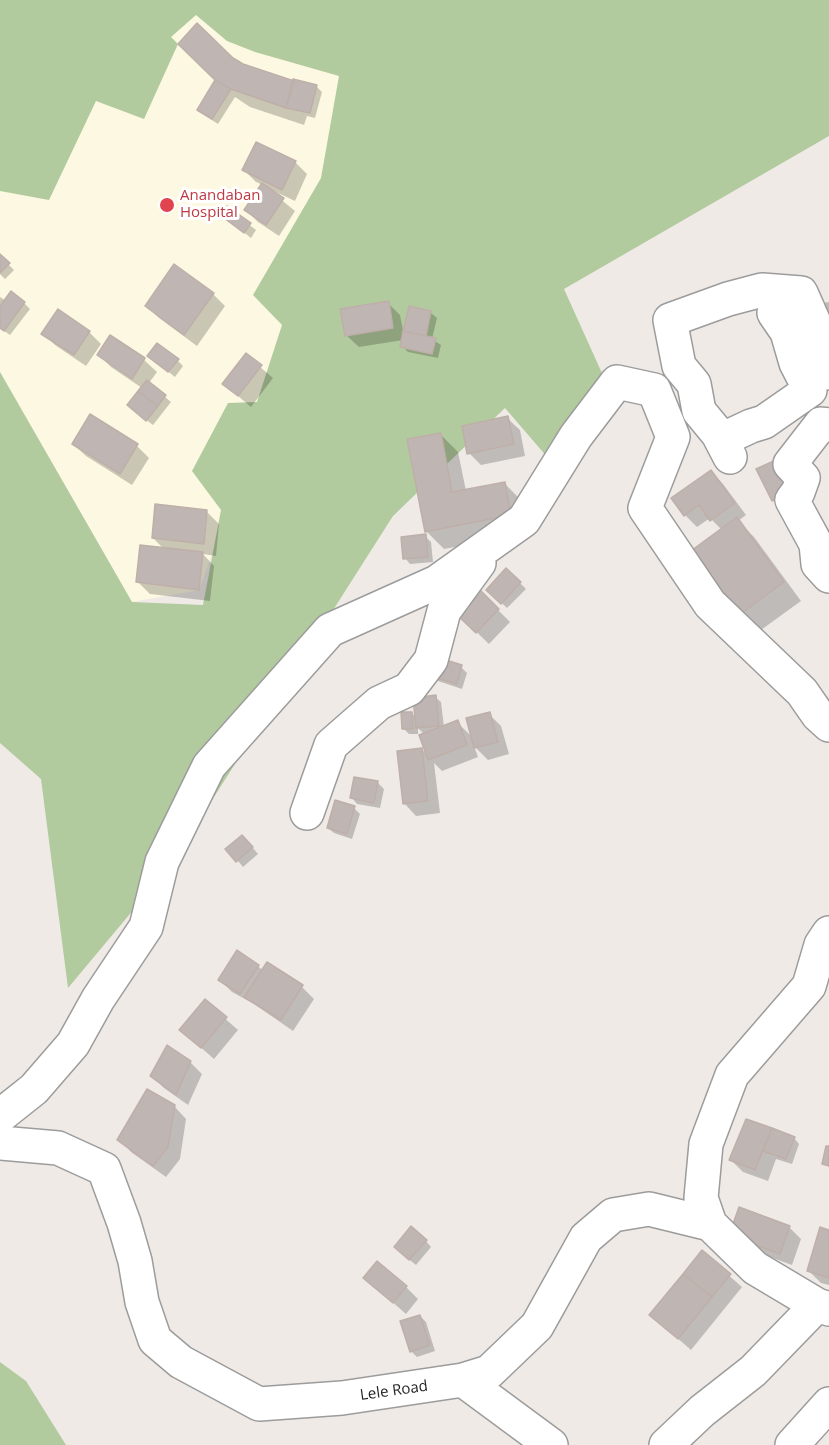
<!DOCTYPE html>
<style>
body{margin:0}
canvas{display:block;background:#efeae6}
</style>
<canvas width="829" height="1445"></canvas>
<script>
const context = document.querySelector('canvas').getContext('2d');
context.lineJoin = 'round';
function paint(path, color) { context.fillStyle = color; context.fill(path, 'evenodd'); }
function trace(path, color, width, dash) { context.strokeStyle = color; context.lineWidth = width; context.lineCap = dash ? 'butt' : 'round'; context.setLineDash(dash || []); context.stroke(path); }
function write(font, color, halo, rows, align = 'center') {
  context.font = font + ' "Open Sans",sans-serif'; context.lineWidth = 6; context.setLineDash([]); context.textBaseline = 'middle'; context.strokeStyle = halo; context.fillStyle = color; for (const [text, x, y, turn = 0] of rows) {
    context.save(); context.translate(x, y); context.rotate((+turn || 0) * Math.PI / 180); context.textAlign = isNaN(turn) ? turn : align; if (halo) context.strokeText(text, 0, 0); context.fillText(text, 0, 0); context.restore();
  }
}
const education = new Path2D(`
 M34,0H399L299,313L199,590L132,602L0,372V98Z`);
const forest = new Path2D(`
 M0,0H829V136L564,289L606,382L554,465L505,408L393,516L170,866L68,988L41,779L0,743V372L132,602L203,605L221,510L192,471L228,403L257,402L282,325L253,295L321,178L339,76L255,52L227,41L196,15L171,37L178,44L144,119L96,101L49,200L0,191Z
 M0,1362L26,1381L66,1445H0Z`);
const shadow = new Path2D(`
 M242,65L293,82L316,86L322,92L315,118L307,116L304,125L250,107L235,97L218,124L204,115L199,109Z
 M295,162L307,174L295,201L274,191L273,193L295,211L279,236L258,222L246,210L263,185L256,182L244,170Z
 M227,208L256,230L251,238L222,215Z
 M0,256L14,270L5,279L0,274Z
 M213,294L225,306L197,346L159,318L146,306Z
 M0,297L6,301L24,303L30,309L10,335L0,328Z
 M829,302V356L816,304Z
 M388,303L400,315L404,335L410,308L431,313L437,318L432,339L441,345L438,358L408,352L402,346L403,340L359,347L346,335Z
 M89,332L101,344L86,366L55,345L43,333Z
 M110,338L144,360L157,372L149,383L171,402L153,425L134,411L142,388L111,367L99,355Z
 M246,355L273,378L251,407L224,384Z
 M155,361H178L183,366L175,377Z
 M91,416L137,446L149,458L132,485L86,456L73,444Z
 M507,418L520,430L525,456L481,465L469,453Z
 M440,434L458,452L466,491L505,484L523,502L529,533L444,549L426,531Z
 M711,471L723,484L746,515L738,521L754,537L801,601L754,635L736,617L722,530L710,518L697,527L685,515Z
 M207,512L219,524L216,556L203,554L214,566L210,601L150,594L138,582L165,550L153,538Z
 M425,536L431,542L433,562L410,564L405,558Z
 M507,570L526,589L507,608L488,590Z
 M480,592L510,622L489,644L458,614Z
 M461,667L467,673L462,689L438,681L432,675Z
 M435,697L441,702L444,727L457,722L473,738L489,714L501,726L509,754L488,760L474,746L478,757L442,771L434,763L440,813L416,816L404,803L422,749L428,756L425,735L418,728V734H409L403,728L412,713L416,718Z
 M355,779L378,783L384,789L380,808L357,804L352,798Z
 M354,808L360,814L352,839L334,833L328,828Z
 M248,842L258,854L243,867L228,849Z
 M237,952L263,970L267,964L302,987L314,999L293,1031L254,1004L232,992L220,980Z
 M205,1001L238,1030L214,1059L181,1030Z
 M190,1062L202,1074L188,1105L164,1088L152,1076Z
 M174,1106L186,1119L180,1159L166,1177L131,1152L119,1139Z
 M747,1120L794,1138L799,1144L792,1164L776,1159L768,1181L743,1172L731,1160Z
 M789,1227L801,1239L792,1265L743,1247Z
 M829,1231V1285L821,1283L809,1271Z
 M426,1241L431,1247L416,1265L401,1253Z
 M702,1252L742,1287L691,1350L651,1315Z
 M365,1278L406,1287L418,1299L406,1314Z
 M420,1316L426,1322L435,1351L417,1357L411,1351Z`);
const building = new Path2D(`
 M197,23L233,58L243,64L294,81L286,108L231,89L215,80L178,44Z
 M293,79L317,85L310,113L286,108Z
 M215,80L231,89L212,119L197,110Z
 M256,142L296,161L282,190L242,170Z
 M262,183L284,198L266,225L244,210Z
 M227,206L251,223L244,233L220,215Z
 M0,254L10,263L0,273Z
 M174,264L214,293L184,335L145,306Z
 M11,291L25,302L4,331L0,328V306Z
 M389,301L393,328L345,336L340,309Z
 M409,306L431,311L426,336L403,331Z
 M58,309L90,331L74,355L41,334Z
 M403,331L436,338L432,354L400,347Z
 M110,335L145,358L132,379L97,355Z
 M157,343L179,359L168,372L147,356Z
 M246,353L262,365L238,396L222,384Z
 M147,380L166,395L158,406L138,391Z
 M138,391L158,406L146,421L127,405Z
 M90,414L138,444L120,474L72,444Z
 M508,416L514,444L467,454L462,426Z
 M441,433L452,492L505,482L511,515L425,532L407,439Z
 M776,460L792,492L772,501L756,469Z
 M711,470L735,503L710,521L699,505L684,516L671,498Z
 M155,504L207,510L204,544L152,538Z
 M737,517L784,582L735,618L688,553Z
 M426,534L428,557L403,559L401,537Z
 M140,545L203,552L199,590L136,582Z
 M506,568L521,582L501,604L486,590Z
 M480,590L499,609L476,633L456,614Z
 M436,657L462,665L457,684L430,676Z
 M436,695L439,726L416,728L413,698Z
 M401,712H412L413,729H402Z
 M490,712L498,742L474,748L466,718Z
 M458,720L467,745L428,760L419,735Z
 M422,748L428,801L403,804L397,751Z
 M354,777L378,781L374,803L350,798Z
 M335,800L355,806L347,834L327,828Z
 M242,835L253,847L236,862L225,849Z
 M237,950L259,965L240,994L218,980Z
 M267,962L303,985L281,1020L244,997Z
 M205,999L227,1017L201,1048L179,1030Z
 M167,1045L191,1061L176,1095L150,1076Z
 M147,1089L175,1105L168,1147L153,1166L117,1140Z
 M746,1119L772,1128L755,1170L729,1160Z
 M772,1128L795,1137L786,1159L763,1151Z
 M826,1146H829V1166L822,1164Z
 M739,1207L790,1226L780,1254L729,1235Z
 M411,1226L427,1240L409,1260L394,1247Z
 M820,1227L829,1230V1278L807,1271Z
 M702,1250L731,1274L712,1297L683,1274Z
 M377,1261L407,1286L393,1303L363,1278Z
 M683,1274L712,1297L678,1339L649,1315Z
 M420,1315L430,1345L410,1352L400,1321Z`);
const minor = new Path2D(`
 M829,425L821,424L790,464L803,478L798,492L792,500L816,544L818,564L829,576
 M721,440L751,426L764,422L810,390L796,363L787,332L774,313L778,292
 M730,457L718,434L699,411L694,384L679,366L670,320L728,299L762,290L801,293L816,327L817,353L829,373
 M307,813L331,745L379,703L409,689L431,660L444,611L479,563
 M0,1116L34,1089L73,1044L98,999L146,927L162,862L209,766L330,630L437,582L524,520L576,436L617,382L654,390L673,437L645,508L710,604L802,692L818,715L829,725
 M0,1143L58,1148L104,1169L124,1223L135,1261L142,1302L155,1340L181,1362L259,1404L342,1398L463,1380L489,1372L537,1326L586,1238L613,1215L649,1209L710,1224L755,1268L817,1305L829,1309
 M710,1224L701,1198L706,1144L732,1075L809,986L821,945L829,933
 M463,1380L551,1445
 M666,1445L702,1411L753,1371L817,1305
 M792,1445L829,1404`);
const markers = [
 [167,205,8,"#e0444e"]
];
const healthNames = [
 ["Anandaban",180,196],
 ["Hospital",180,213]
];
const streetNames = [
 ["Lele Road",394,1391,-8]
];
paint(education, '#fcf8e1');
paint(forest, '#b2cb9e');
paint(shadow, '#0003');
paint(building, '#bfb5b2');
trace(building, '#bfafa9', 1.5);
trace(minor, '#9c9c9c', 36);
trace(minor, '#fff', 33);
for (const [x, y, r, color] of markers) { const dot = new Path2D(); dot.arc(x, y, r, 0, 2 * Math.PI); context.fillStyle = color; context.fill(dot); trace(dot, '#fff', 2); }
write('15px', '#be3a42', '#fff', healthNames, 'left');
write('15px', '#1f1f1f', '#fff', streetNames);
</script>
